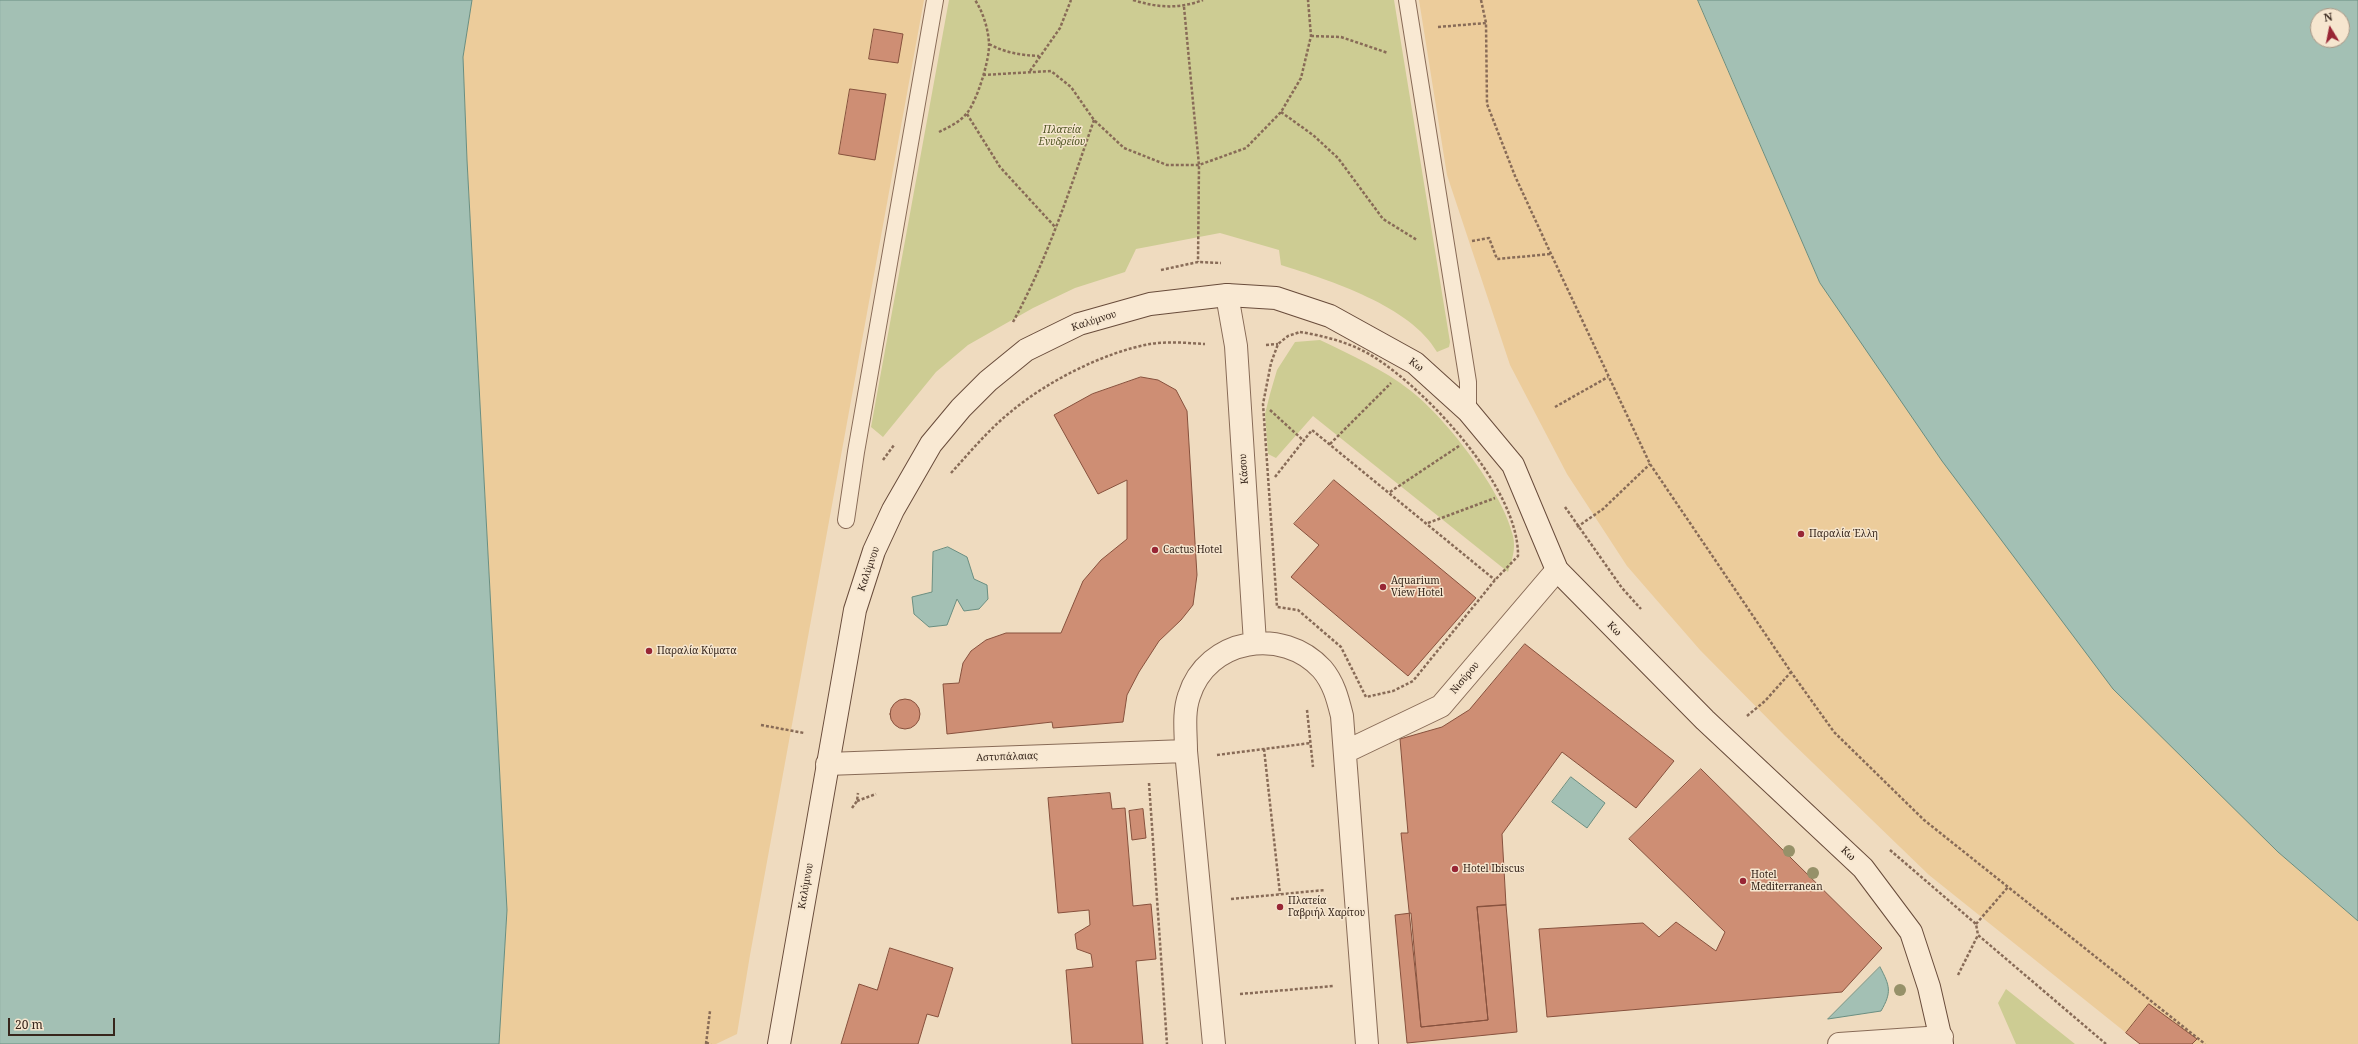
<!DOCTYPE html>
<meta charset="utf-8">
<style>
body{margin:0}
#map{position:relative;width:2358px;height:1044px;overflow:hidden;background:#efdbbf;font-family:"Noto Serif",serif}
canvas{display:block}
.north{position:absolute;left:2310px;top:8px;width:40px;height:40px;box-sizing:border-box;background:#f6e6cf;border:1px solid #aa9987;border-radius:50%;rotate:350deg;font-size:11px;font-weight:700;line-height:16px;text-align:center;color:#37261c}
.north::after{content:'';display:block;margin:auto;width:14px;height:18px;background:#982635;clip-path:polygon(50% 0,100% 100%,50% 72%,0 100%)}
.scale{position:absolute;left:8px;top:1018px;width:107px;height:18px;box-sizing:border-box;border:2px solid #37261c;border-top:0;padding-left:5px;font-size:12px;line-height:14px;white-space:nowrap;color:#37261c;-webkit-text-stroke:3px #f6e6cf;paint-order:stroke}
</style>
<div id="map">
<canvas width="2358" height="1044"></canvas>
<div class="north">N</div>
<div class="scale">20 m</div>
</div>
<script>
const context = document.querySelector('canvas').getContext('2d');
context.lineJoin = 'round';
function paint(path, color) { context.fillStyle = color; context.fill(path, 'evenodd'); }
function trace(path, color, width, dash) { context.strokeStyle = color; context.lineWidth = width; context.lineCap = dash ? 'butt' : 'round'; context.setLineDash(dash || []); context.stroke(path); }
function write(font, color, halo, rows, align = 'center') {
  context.font = font + ' "Noto Serif",serif'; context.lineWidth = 3; context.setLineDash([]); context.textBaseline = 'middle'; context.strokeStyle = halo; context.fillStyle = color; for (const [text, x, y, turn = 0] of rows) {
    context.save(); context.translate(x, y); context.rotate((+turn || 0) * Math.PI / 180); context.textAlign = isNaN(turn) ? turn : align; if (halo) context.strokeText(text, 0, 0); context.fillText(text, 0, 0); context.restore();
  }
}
const green = new Path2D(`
 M949,0H1394L1450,342L1449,347L1437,352C1411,306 1329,280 1281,265L1279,250L1220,233L1136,249L1125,272L1075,288L1033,308L968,345L936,372L883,437L871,427Z
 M1320,340C1351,355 1383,369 1411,391C1447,419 1503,492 1513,536C1516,549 1512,560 1508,572L1313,416L1276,458L1268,454L1265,414L1270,394L1277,370L1295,342Z
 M2006,989L2075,1044H2016L1998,1003Z`);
const sand = new Path2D(`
 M472,0H924L750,955L737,1034L716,1044H499L507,910L467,160L463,57Z
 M1419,0H1698L1820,283L2278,852L2358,921V1044H2140L1929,875L1785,736L1700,650L1627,566L1567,474L1510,365L1447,175Z`);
const water = new Path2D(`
 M0,0H472L463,57L467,160L507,910L499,1044H0Z
 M1698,0H2358V921L2278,852L2113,689L1942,461L1820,283ZM2318,16H2342V40H2318Z
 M948,547L967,557L974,579L987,585L988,599L979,609L964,611L957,599L947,625L929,627L914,614L912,597L932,592L933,552Z
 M1571,777L1605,803L1587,828L1552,802Z
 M1880,967C1890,986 1892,992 1881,1011L1828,1019Z`);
const building = new Path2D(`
 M874,29L903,34L898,63L869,59Z
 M850,89L886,94L875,160L839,154Z
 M1141,377L1158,380L1176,390L1187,411L1197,575L1193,605L1181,620L1159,641L1139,672L1127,695L1123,722L1053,728L1052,722L947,734L943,684L959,683L963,663L971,651L986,640L1006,633H1061L1083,581L1101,560L1127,539V480L1098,494L1054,415L1092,394Z
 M1334,480L1476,598L1408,676L1291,577L1319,545L1294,524Z
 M1525,644L1674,761L1636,808L1562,752L1502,834L1506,905L1477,907L1488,1020L1421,1027L1401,833H1408L1400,739L1442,727L1469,710Z
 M890 714a15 15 0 1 1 30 0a15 15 0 1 1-30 0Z
 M1701,769L1882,948L1842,992L1547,1017L1539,929L1643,923L1659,937L1676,922L1716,951L1725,932L1629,839Z
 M1110,793L1112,809L1125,808L1133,906L1151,904L1156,959L1136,961L1143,1044H1072L1066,970L1093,967L1091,954L1077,949L1075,934L1090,925L1089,910L1058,913L1048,798Z
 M1143,809L1146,838L1132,840L1129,811Z
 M1506,905L1517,1032L1407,1043L1395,915L1411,913L1421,1027L1488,1020L1477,907Z
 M890,948L953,968L938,1017L927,1014L918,1044H841L859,984L877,990Z
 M2149,1004L2197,1039L2192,1044H2140L2126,1033Z`);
const path = new Path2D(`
 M1133,0C1158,8 1179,9 1203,0
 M1481,0L1486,23L1487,104L1515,176L1551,254L1650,464L1791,672L1834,732L1924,820L2205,1044
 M1184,7L1199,165L1198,262
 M1438,27L1486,23
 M1311,36L1341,37L1388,53
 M989,44C1006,53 1020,55 1039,56
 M1030,71L1060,28L1071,0
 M983,75L1051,71L1071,87L1094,120L1124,148L1167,165H1199L1246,148L1281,112L1301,78L1311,36L1308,0
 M1281,112L1313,135L1338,158L1383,219L1417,240
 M967,114L1000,167L1056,228
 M939,132C949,127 960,122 967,113C977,101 990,59 989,43C988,28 983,12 975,0
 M1472,241L1489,238L1497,259L1551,254
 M1161,270L1198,262L1221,263
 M1013,322C1048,258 1070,189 1094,120
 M1300,332C1325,336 1352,343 1374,357C1429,392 1519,489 1518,556L1495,580L1413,681L1393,691L1366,697L1341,647L1298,610L1277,607L1263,404L1271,363L1278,344L1288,336Z
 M1266,345L1278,344
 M1555,407L1608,377
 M1270,410L1304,441
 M1330,444L1391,383
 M883,460L894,445
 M951,473C971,451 990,428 1013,410C1048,381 1105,352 1150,344C1168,341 1187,343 1205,344
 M1275,477L1312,430L1495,580
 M1390,492L1459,446
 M1565,507L1622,588L1641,609
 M1428,523L1495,498
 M1577,527L1603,509L1650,464
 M1307,710L1313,767
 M1747,716L1765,701L1791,672
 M761,725L804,733
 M1264,749L1280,894
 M1217,755L1311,743
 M1149,783L1167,1044
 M857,801L876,794
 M852,808L857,801L858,793
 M1890,850L1976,924L1978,935
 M1231,899L1325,890
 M1976,924L2008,887
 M1958,975L1978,935L2106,1044
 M1240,994L1333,986
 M706,1043L711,1044
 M706,1044L710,1011`);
const service = new Path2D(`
 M1407,0L1468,382V411
 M846,520L856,452L935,0`);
const minor = new Path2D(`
 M1227,295L1236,346L1255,643
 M1345,752L1441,706L1557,570
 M827,764L1186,751
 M1214,1044L1186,751C1186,733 1183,713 1189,696C1207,638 1283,626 1322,669C1334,683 1338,700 1342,716L1367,1044
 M1839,1044L1942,1037`);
const secondary = new Path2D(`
 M779,1044L855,610L874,551L893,510L931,444L961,408L988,381L1026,350L1079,324L1150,304L1227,295L1276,298L1330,316L1415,363L1468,411L1513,465L1557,570L1705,720L1863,868L1911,932L1929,987L1942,1044`);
const trees = [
 [1789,851],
 [1813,873],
 [1900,990]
];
const markers = [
 [1801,534,4,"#982635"],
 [1155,550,4,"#982635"],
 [1383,587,4,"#982635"],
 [649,651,4,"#982635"],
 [1455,869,4,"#982635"],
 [1743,881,4,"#982635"],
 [1280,907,4,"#982635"]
];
const parkNames = [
 ["Πλατεία",1062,130],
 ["Ενυδρείου",1062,142]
];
const streetNames = [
 ["Καλύμνου",1094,321,-18],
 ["Κω",1416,365,37],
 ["Κάσου",1244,469,-94],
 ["Καλύμνου",869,569,-71],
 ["Κω",1614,629,46],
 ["Νισύρου",1465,678,-50],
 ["Αστυπάλαιας",1007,757,-2],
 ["Κω",1848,854,43],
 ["Καλύμνου",806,886,-80]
];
const poiNames = [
 ["Παραλία Έλλη",1809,534],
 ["Cactus Hotel",1163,550],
 ["Aquarium",1391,581],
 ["View Hotel",1391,593],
 ["Παραλία Κύματα",657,651],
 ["Hotel Ibiscus",1463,869],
 ["Hotel",1751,875],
 ["Mediterranean",1751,887],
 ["Πλατεία",1288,901],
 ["Γαβριήλ Χαρίτου",1288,913]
];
paint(green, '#cdcc93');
paint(sand, '#eccc9b');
paint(water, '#a3c0b4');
trace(water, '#6a8e81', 1);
paint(building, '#ce8e74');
trace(building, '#87513d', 1);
trace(service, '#886b57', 18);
trace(minor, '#886b57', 24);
trace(secondary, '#694c3b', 24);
trace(path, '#886b57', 2.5, [3, 2]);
trace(service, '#f9e9d3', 16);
trace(minor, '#f9e9d3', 22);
trace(secondary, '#f9e9d3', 22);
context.fillStyle = '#969169';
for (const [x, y] of trees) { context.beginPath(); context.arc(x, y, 6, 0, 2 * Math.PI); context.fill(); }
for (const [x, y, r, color] of markers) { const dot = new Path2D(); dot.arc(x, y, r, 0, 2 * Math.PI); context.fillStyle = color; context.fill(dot); trace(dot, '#f6e6cf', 1.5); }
write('italic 10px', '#4e5422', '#f6e6cf', parkNames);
write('10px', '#37261c', '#f6e6cf', streetNames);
write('10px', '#37261c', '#f6e6cf', poiNames, 'left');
</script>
